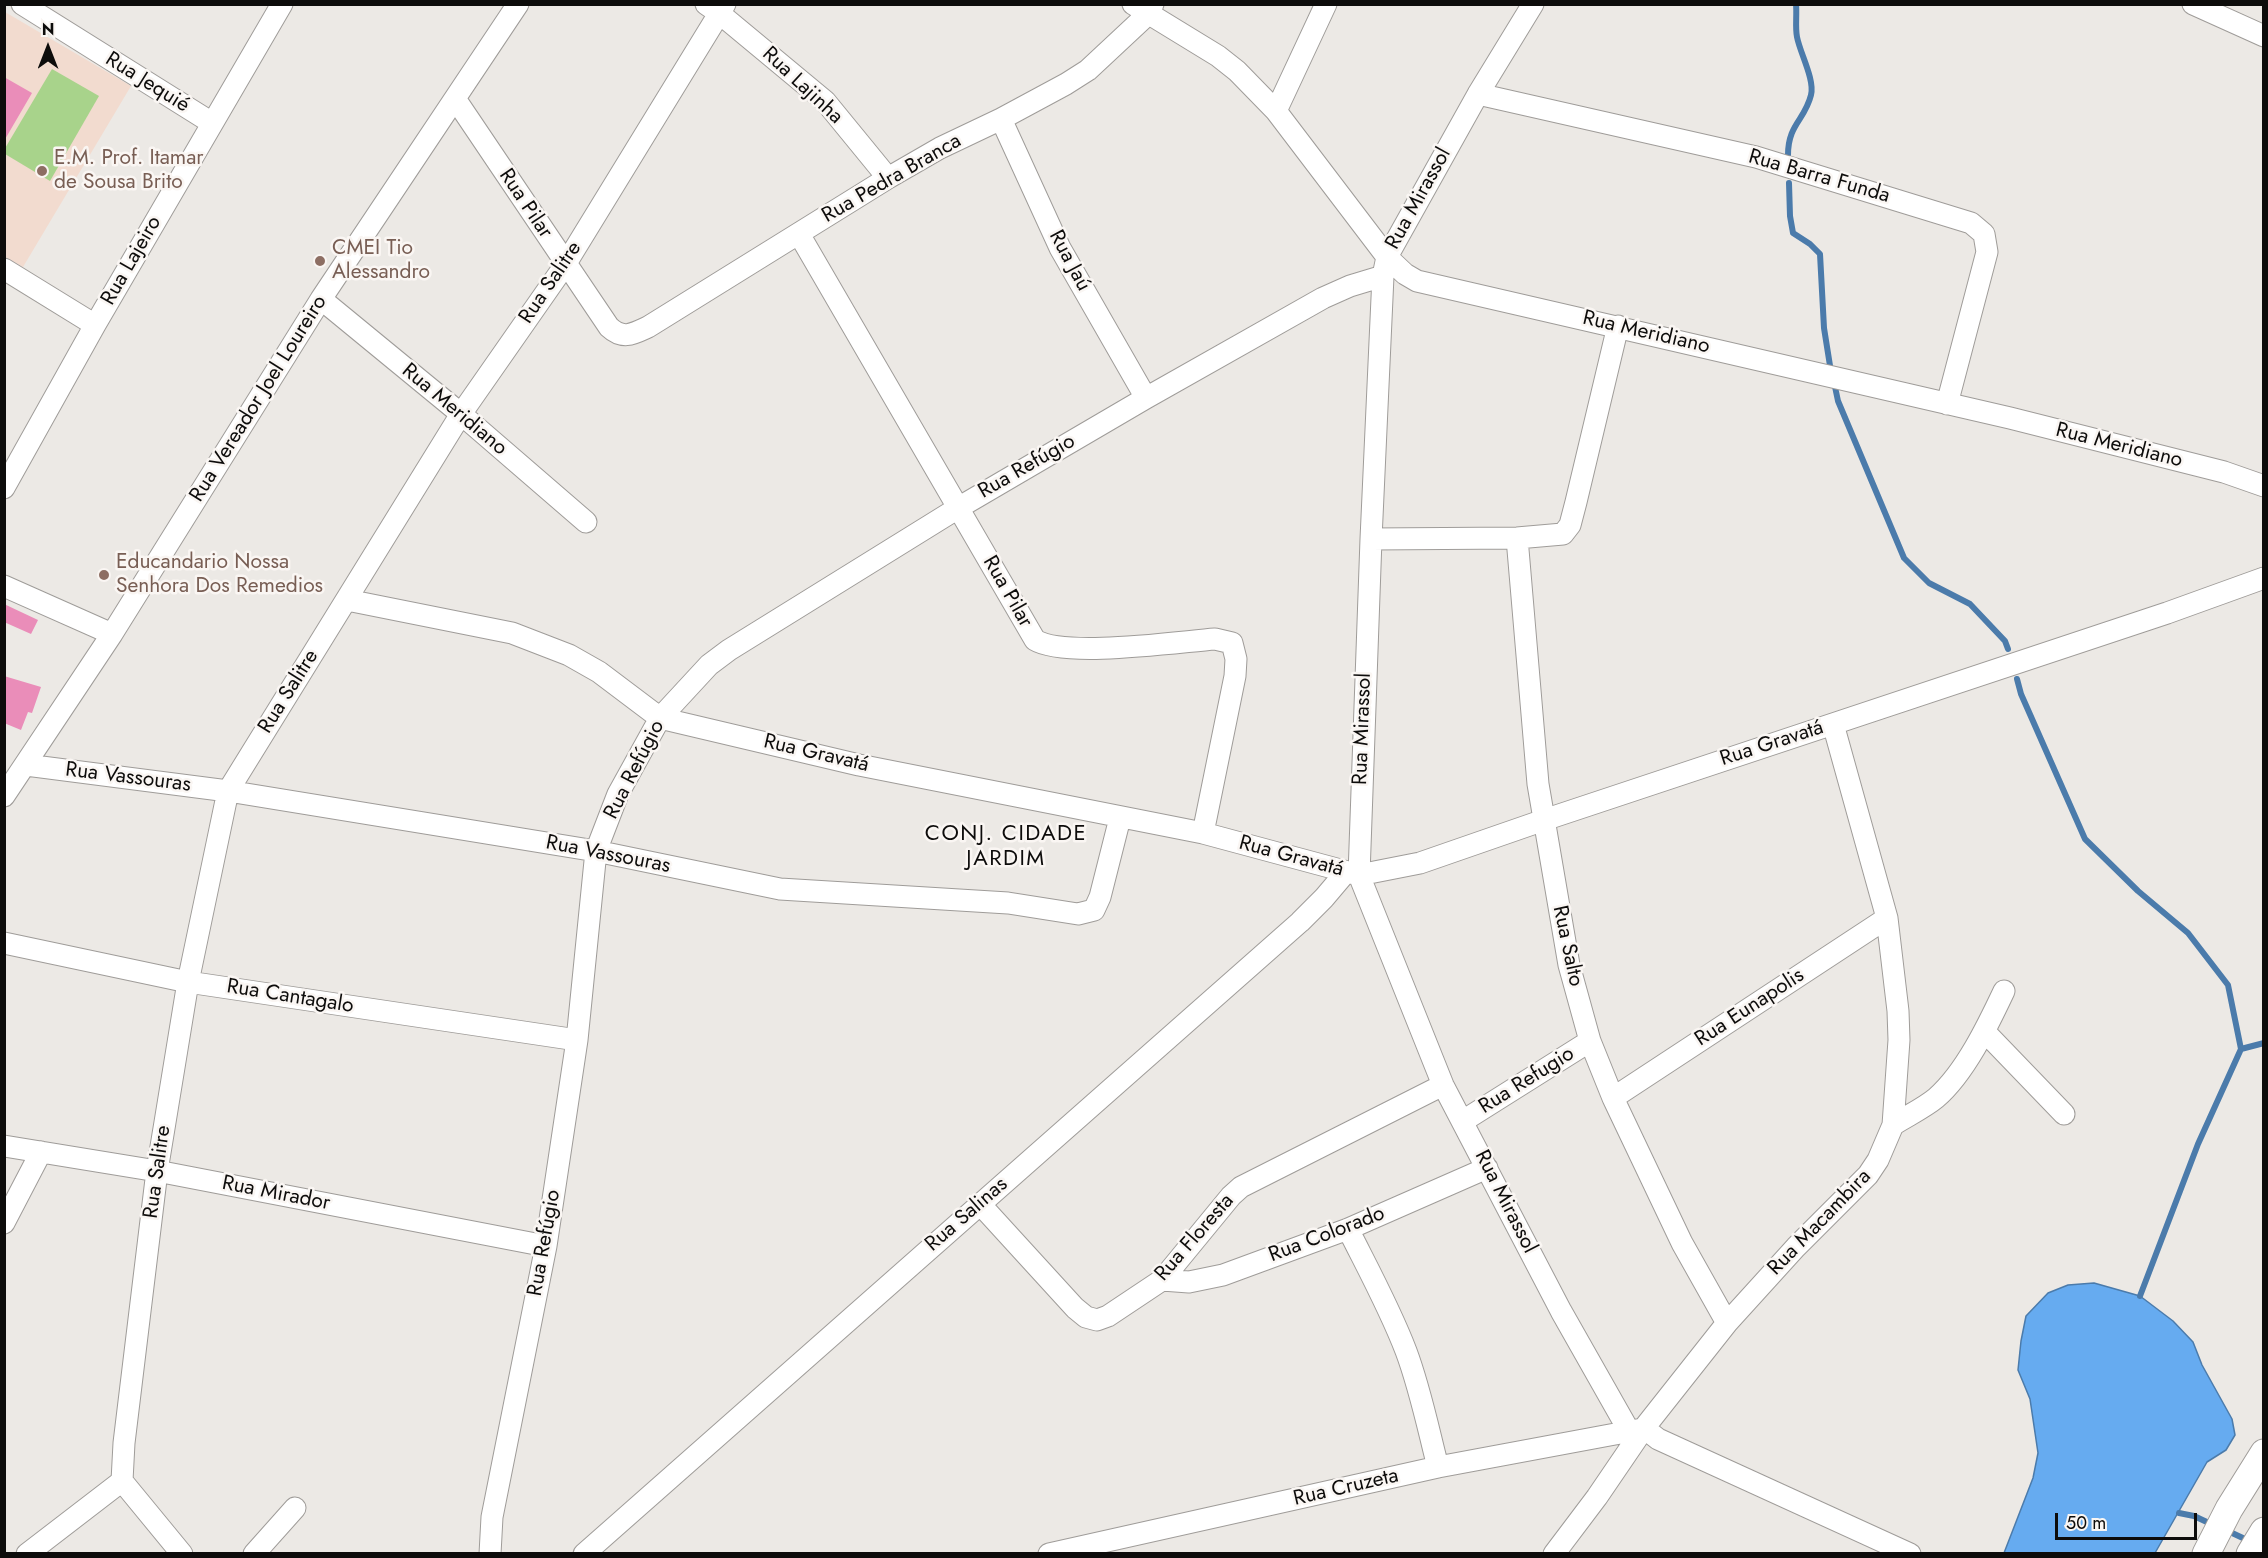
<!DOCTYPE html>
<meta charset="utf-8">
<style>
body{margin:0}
#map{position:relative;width:2268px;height:1558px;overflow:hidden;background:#ece9e5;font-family:Jost,sans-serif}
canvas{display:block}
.frame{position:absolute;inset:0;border:6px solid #0d0c0b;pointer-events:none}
.north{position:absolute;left:18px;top:18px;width:60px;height:60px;-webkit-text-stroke:4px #faf6f3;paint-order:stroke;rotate:0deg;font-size:16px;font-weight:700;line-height:24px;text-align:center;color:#0d0c0b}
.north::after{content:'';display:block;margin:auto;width:21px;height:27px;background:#0d0c0b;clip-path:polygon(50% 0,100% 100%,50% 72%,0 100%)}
.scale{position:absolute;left:2055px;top:1513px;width:142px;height:27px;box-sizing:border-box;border:3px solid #0d0c0b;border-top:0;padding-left:8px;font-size:18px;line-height:21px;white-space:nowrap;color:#0d0c0b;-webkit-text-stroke:4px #faf6f3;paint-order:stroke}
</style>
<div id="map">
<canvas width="2268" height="1558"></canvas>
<div class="frame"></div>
<div class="north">N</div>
<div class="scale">50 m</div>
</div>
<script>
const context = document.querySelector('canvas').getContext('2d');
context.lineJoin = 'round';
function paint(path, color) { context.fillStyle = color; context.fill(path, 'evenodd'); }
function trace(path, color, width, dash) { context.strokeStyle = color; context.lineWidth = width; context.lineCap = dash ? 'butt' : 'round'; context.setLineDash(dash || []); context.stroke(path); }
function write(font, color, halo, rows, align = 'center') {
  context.font = font + ' Jost,sans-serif'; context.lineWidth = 5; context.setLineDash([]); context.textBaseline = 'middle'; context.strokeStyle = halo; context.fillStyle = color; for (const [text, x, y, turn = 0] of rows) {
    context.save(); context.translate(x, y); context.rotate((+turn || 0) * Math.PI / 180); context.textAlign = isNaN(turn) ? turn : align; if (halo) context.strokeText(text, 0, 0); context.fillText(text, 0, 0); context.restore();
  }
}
const education = new Path2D(`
 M5,12L131,86L23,267L5,257Z`);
const green = new Path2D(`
 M52,69L99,96L50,181L5,154L4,150Z`);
const water = new Path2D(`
 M2094,1283L2140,1296L2173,1321L2193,1342L2202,1365L2232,1419L2235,1435L2226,1450L2207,1462L2155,1553H2004L2033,1478L2038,1453L2030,1399L2018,1370L2021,1341L2026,1316L2048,1293L2068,1285Z`);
const stream = new Path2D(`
 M1788,155C1788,124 1805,120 1811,95C1815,80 1800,53 1797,37C1795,27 1797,15 1796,4
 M1789,183L1790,216L1793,233L1810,244L1820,254L1824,328L1831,372
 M1834,382L1838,401L1904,558L1929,583L1970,604L2005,641L2008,649
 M2017,679L2021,694L2085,839L2138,891L2188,933L2228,985L2241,1049L2198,1144L2140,1296
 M2241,1049L2264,1043
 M2179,1513L2194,1516L2209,1523
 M2230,1532L2245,1539`);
const building = new Path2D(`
 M4,77L32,93L4,141Z
 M4,604L38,620L31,634L4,622Z
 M4,676L41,687L32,713L28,712L21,730L4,723Z`);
const minor = new Path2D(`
 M22,4L212,123
 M706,4L719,13L825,101L888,178
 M1133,4L1218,56L1237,71L1276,111L1387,257L1405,274L1417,281L2010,418L2224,472L2264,486
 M1533,4L1478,94L1387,257L1383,276L1371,539L1359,875L1443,1085L1561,1311L1629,1431
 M2193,4L2264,36
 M1478,94L1756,157L1971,223L1984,234L1987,252L1947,404
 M456,100L609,327C623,340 633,334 648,327L888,178L940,148L1001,119L1066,84L1088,70L1148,14L1153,4
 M1276,111L1326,4
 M1001,119L1060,248L1146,398
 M799,234L1035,640C1065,658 1176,642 1215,639L1232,643L1236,659L1235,676L1203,833
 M4,269L95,325
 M321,299L461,414L586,522
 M4,488L95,325L282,4
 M1517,538L1538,784L1569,965L1590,1041L1613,1098L1682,1243L1727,1323
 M1371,539L1517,538L1563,534L1570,525L1576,502L1618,326
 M4,586L112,634
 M347,600L512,633L569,655L599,672L660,718L859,765L1203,833L1359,875L1420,863L1544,820L2167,613L2264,578
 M26,765L228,791L596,851L780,889L1008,903L1078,914L1094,910L1100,897L1120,818
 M4,796L112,634L321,299L518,4
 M4,943L188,982L577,1040
 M1985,1032L2064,1114
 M1613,1098L1887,918
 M1463,1121L1590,1041
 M1893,1125C1907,1116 1924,1108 1936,1098C1965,1073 1988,1025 2004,991
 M4,1146L157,1171L546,1246
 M980,1204L1075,1308L1086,1317L1097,1320L1108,1316L1162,1280L1231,1196L1241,1187L1443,1085
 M4,1223L41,1152
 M1348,1229C1368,1269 1390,1309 1406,1351C1420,1388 1428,1428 1438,1467
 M1162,1280L1189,1282L1223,1275L1348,1229L1487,1168
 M1644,1428L1658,1439L1910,1554
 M122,1481L124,1443L157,1171L188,982L228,791L461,414L565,265L725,4
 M122,1481L182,1554
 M27,1554L122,1481
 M254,1554L295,1508
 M490,1554L492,1517L546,1246L577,1040L596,851L618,794L660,718L709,665L729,650L958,508L1146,398L1323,298L1350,286L1383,276
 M584,1554L1300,922L1324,898L1346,872
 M1049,1554L1438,1467L1642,1429
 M1554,1554L1597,1497L1644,1428L1727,1323L1796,1247L1868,1175L1878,1160L1893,1125L1899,1040L1898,1011L1887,918L1833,724`);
const major = new Path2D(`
 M2206,1554L2229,1509L2264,1453
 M2250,1554L2264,1531`);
const markers = [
 [42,171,6,"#8d6e63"],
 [320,261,6,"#8d6e63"],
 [104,575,6,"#8d6e63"]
];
const streetNames = [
 ["Rua Jequié",147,83,32],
 ["Rua Lajinha",802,86,43],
 ["Rua Barra Funda",1819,177,16],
 ["Rua Pedra Branca",892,179,-30],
 ["Rua Mirassol",1419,199,-61],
 ["Rua Pilar",525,204,56],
 ["Rua Lajeiro",132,261,-60],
 ["Rua Jaú",1069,261,62],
 ["Rua Salitre",551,283,-56],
 ["Rua Meridiano",1646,333,13],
 ["Rua Vereador Joel Loureiro",259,399,-58],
 ["Rua Meridiano",454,410,40],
 ["Rua Meridiano",2119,446,14],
 ["Rua Refúgio",1027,467,-30],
 ["Rua Pilar",1007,592,60],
 ["Rua Salitre",289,692,-58],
 ["Rua Mirassol",1363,729,-88],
 ["Rua Gravatá",1772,744,-18],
 ["Rua Gravatá",816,754,13],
 ["Rua Refúgio",635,770,-63],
 ["Rua Vassouras",128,778,7],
 ["Rua Vassouras",608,855,11],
 ["Rua Gravatá",1291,857,15],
 ["Rua Salto",1567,946,78],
 ["Rua Cantagalo",290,997,9],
 ["Rua Eunapolis",1750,1008,-33],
 ["Rua Refugio",1527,1081,-32],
 ["Rua Salitre",158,1172,-82],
 ["Rua Mirador",276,1194,11],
 ["Rua Mirassol",1505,1202,63],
 ["Rua Salinas",967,1215,-41],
 ["Rua Macambira",1820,1223,-46],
 ["Rua Colorado",1327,1235,-21],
 ["Rua Floresta",1195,1238,-49],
 ["Rua Refúgio",545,1243,-80],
 ["Rua Cruzeta",1346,1488,-13]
];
const educationNames = [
 ["E.M. Prof. Itamar",54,159],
 ["de Sousa Brito",54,183],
 ["CMEI Tio",332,249],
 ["Alessandro",332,273],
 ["Educandario Nossa",116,563],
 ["Senhora Dos Remedios",116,587]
];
const neighbourhoodNames = [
 ["CONJ. CIDADE",1006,835],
 ["JARDIM",1006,860]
];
paint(education, '#f2dbcf');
paint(green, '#a8d38b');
paint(water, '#66abf0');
trace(water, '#4b7bab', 1.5);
trace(stream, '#4b7bab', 6);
paint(building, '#ea8db9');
trace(minor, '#9f9c99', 23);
trace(major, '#9f9c99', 29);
trace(minor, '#fff', 21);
trace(major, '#fff', 27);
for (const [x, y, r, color] of markers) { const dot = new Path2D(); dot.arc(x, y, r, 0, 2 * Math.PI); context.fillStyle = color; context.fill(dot); trace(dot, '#faf6f3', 2); }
write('21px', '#0d0c0b', '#faf6f3', streetNames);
write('21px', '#785e54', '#faf6f3', educationNames, 'left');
context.letterSpacing = '1.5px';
write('22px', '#0d0c0b', '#faf6f3', neighbourhoodNames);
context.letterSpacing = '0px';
</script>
